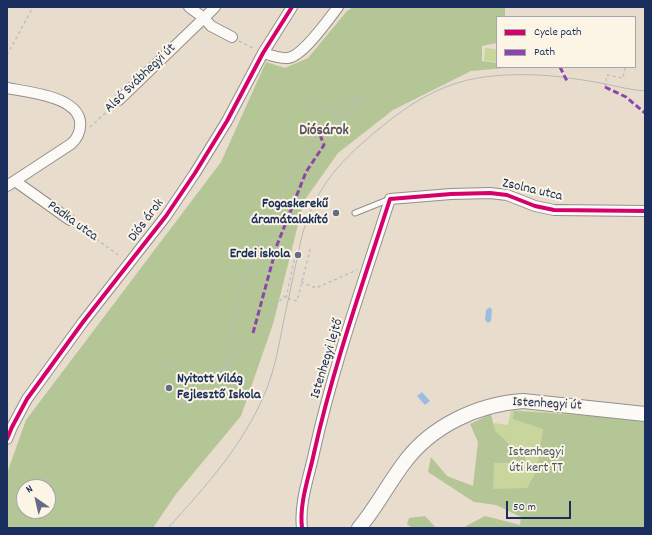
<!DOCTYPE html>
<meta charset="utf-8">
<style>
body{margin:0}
#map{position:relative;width:652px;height:535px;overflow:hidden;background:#e8ddcc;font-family:Dekko,sans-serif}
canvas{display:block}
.frame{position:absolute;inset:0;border:8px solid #1b2f5e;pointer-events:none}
.legend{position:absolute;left:496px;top:16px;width:140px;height:52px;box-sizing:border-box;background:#fcf5e5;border:1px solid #a2a6af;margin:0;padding:5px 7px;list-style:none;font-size:12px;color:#1b2f5e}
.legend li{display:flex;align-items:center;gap:8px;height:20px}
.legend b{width:20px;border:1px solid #a2a6af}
.north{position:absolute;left:16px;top:479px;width:40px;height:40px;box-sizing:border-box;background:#fcf5e5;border:1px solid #a2a6af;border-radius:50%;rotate:326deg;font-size:11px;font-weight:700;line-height:16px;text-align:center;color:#1b2f5e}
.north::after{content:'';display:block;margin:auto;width:14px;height:18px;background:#636c84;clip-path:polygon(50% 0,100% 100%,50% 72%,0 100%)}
.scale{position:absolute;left:506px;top:501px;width:65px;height:18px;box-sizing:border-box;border:2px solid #1b2f5e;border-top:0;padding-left:5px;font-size:12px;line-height:14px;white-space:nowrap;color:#1b2f5e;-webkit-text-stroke:3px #fcf5e5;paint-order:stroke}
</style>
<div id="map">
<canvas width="652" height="535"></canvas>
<div class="frame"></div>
<ul class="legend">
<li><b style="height:5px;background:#d6006c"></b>Cycle path</li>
<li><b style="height:5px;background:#8e44ad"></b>Path</li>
</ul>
<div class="north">N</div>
<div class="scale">50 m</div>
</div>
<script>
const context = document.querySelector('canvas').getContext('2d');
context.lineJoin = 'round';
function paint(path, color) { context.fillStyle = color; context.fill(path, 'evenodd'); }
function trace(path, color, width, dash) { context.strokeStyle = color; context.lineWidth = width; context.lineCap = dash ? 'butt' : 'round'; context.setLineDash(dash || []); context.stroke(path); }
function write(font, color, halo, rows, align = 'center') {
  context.font = font + ' Dekko,sans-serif'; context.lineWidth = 4; context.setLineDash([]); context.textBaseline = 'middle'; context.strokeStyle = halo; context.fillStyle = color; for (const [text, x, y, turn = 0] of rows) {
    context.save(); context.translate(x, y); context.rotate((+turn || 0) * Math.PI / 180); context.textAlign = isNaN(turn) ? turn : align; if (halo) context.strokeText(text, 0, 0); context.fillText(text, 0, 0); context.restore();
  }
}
const green = new Path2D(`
 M485,48L497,49V62L484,61Z
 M511,410L590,415L574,516L479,497L494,423L508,425Z`);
const forest = new Path2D(`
 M353,7H505V17H497V43L482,46V61L497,63V67H516L471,71L393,110L338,153L304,201L273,324L241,416L176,494L153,528H7V473L26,420L221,162L266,62L285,68L308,58L347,11ZM24,487H48V511H24Z
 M514,411L593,416L645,422V528H466V526L485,516L520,525L521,517L496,505L474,502L428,472L431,457L447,476L473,486L478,442L470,424L491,414L495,431L511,446L523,452L526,462L494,463L493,489L527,488L537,470L543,429L513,419Z
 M425,516L436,528H412L407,524L409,518Z`);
const water = new Path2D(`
 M490,307L492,310L491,321L488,323L485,320L486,310Z
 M422,392L430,401L425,405L417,396Z`);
const path = new Path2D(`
 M239,41L255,49
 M7,55L33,7
 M605,87L607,75L623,78L625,67
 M352,103L357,107
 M90,127L112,107
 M77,225L121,257
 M301,282L316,288L357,270
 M286,298L296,251
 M156,361L195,379L225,368L240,295L255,253L292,173L320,135L334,124L350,114L364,101L363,97L358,96L342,113L336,116L329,109L311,105
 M181,390L183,391L179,399L190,406L225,368L284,296L286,298L297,301L311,246`);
const lane = new Path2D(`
 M355,213L390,199`);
const street = new Path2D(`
 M189,7L204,18L215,7
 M263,53C270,55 280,59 288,58C303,56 328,20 338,7
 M7,88C27,92 76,96 80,121C81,130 78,138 71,144L7,186
 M119,100L204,18L211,26L232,37
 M15,181L70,220
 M7,439L12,427L27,399L83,322L166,216L195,173L227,121L263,53L292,7
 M302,528C299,503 309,477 314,453C333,367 363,283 390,199L451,194L490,193L507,195L535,206L554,210L645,211`);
const secondary = new Path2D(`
 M359,528C376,508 388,484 404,463C431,426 478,404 523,401L645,414`);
const tram = new Path2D(`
 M168,528C206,486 246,442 267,388C275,367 279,345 283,324C289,296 295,268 301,240C306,219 315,198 328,180C341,162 357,147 374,133C399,112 425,93 457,83C482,75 511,74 537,75C560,76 584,80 606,84C619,87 632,90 645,91`);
const quiet = new Path2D(`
 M560,67L567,81
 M605,87L626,97L645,113
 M253,333L277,245L306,172L324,145L320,135`);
const cycleway = new Path2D(`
 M7,439L12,427L27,399L83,322L166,216L195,173L227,121L263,53L292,7
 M302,528C299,503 309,477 314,453C333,367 363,283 390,199L451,194L490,193L507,195L535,206L554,210L645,211`);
const markers = [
 [336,213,4,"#636c84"],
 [298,255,4,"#636c84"],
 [169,388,4,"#636c84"]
];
const streetNames = [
 ["Alsó Svábhegyi út",141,79,-44],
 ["Zsolna utca",532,191,13],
 ["Diós árok",147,221,-53],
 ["Padka utca",72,222,36],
 ["Istenhegyi lejtő",328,359,-73],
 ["Istenhegyi út",547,405,3]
];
const poiNames = [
 ["Fogaskerekű",328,205],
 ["áramátalakító",328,221],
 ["Erdei iskola",290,255],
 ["Nyitott Világ",177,380,"left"],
 ["Fejlesztő Iskola",177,396,"left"]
];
const parkNames = [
 ["Istenhegyi",536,453],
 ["úti kert TT",536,469]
];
const neighbourhoodNames = [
 ["Diósárok",324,132]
];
paint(green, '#c8d69e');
paint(forest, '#b4c596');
paint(water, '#9cbde0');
trace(lane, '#928f8f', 7);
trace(street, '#928f8f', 12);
trace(secondary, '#928f8f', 16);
trace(path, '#bfbec1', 1.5, [3, 3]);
trace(lane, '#fcfaf7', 5);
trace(street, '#fcfaf7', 10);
trace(secondary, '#fcfaf7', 14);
trace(tram, '#b6b7b9', 1);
trace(quiet, '#8e44ad', 3, [6, 3]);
trace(cycleway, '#d6006c', 4);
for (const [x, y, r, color] of markers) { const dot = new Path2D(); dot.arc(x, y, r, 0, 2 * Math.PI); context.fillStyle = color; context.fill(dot); trace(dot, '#fcf5e5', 1.5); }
write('14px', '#1b2f5e', '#fcf5e5', streetNames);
write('bold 14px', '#1b2f5e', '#fcf5e5', poiNames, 'right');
write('14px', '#405765', '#fcf5e5', parkNames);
write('bold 15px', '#585561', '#fcf5e5', neighbourhoodNames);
</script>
